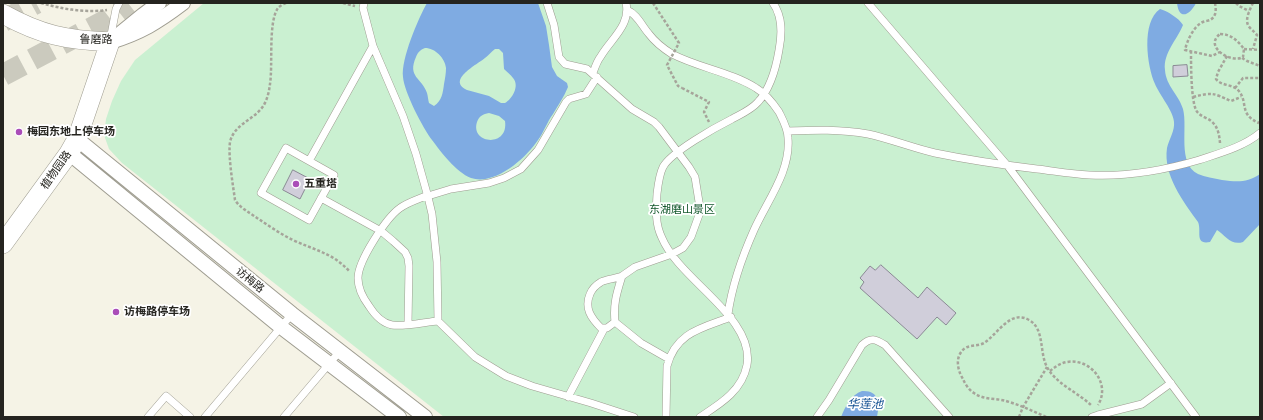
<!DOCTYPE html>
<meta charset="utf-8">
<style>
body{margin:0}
#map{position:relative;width:1263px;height:420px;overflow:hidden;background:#f5f3e6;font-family:"Asap Condensed",sans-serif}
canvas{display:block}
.frame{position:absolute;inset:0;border:4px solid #25241f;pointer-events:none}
</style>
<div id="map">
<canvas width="1263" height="420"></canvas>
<div class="frame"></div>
</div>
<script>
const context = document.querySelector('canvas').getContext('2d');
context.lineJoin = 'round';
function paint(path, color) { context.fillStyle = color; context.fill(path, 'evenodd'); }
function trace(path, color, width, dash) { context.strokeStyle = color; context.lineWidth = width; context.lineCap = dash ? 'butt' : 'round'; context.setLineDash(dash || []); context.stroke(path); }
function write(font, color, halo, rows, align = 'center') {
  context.font = font + ' "Asap Condensed","Noto Sans SC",sans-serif'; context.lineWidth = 3.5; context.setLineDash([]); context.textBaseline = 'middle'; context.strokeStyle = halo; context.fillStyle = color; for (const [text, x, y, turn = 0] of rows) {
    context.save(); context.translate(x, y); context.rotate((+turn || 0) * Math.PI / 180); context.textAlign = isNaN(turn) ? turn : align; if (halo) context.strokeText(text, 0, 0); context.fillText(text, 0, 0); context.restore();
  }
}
const green = new Path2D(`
 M204,3H1260V417H444L122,163L109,149L104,135L106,119L112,101L121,81L135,60Z`);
const water = new Path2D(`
 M427,3H538L546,26L549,45L552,67L557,76L567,83L568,87C564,97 558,105 553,114C547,122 544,132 538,140C526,158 495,186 471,178C456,172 441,152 432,140C423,128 404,92 403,77C401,59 418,19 427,3ZM425,48C435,48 445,58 446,68C446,73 445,79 444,84C443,92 442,101 434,106L429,103C428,100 428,96 427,93C422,78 407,77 416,57C418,52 420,50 425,48ZM495,49H499L503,53L504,69C507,72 511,75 513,78C520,86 512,99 505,103H501L489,96L467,90C446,80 478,64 485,58C489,55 491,52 495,49ZM489,113L499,116L505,121C509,148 470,144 477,122C479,116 483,114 489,113Z
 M1177,3H1196C1190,15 1179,21 1177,3Z
 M1160,9C1167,11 1179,18 1183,25C1177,40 1163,53 1165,70C1166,86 1179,95 1183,109C1188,128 1177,164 1198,174C1205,177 1214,178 1222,180C1237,182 1247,183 1260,174V224L1243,242C1231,246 1225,235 1217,230L1210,242C1194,245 1202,231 1198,222C1183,201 1163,175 1167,148C1169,139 1175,131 1174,122C1174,112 1159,94 1155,84C1147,66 1141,22 1160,9Z
 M862,391C879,390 880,403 877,417H841C845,407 851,395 862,391Z`);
const building = new Path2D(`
 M1187,65L1188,76L1173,77V66Z
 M293,170L310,179L300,199L283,190Z
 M881,265L918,298L927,287L956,313L946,325L937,317L917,339L860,288L864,282L860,278L870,266L875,270Z`);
const highwayTunnel = new Path2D(`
 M3,21L36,3
 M3,75L105,21L128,3`);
const path = new Path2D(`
 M41,3C62,9 85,13 107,10
 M286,3C283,4 280,6 278,8C268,22 273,65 270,84C269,92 267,102 261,109C251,121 234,125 230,142C228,157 233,185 235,200C240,208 249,212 257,218C268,225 280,234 293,240C314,250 333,253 349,271
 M343,3L355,6
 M1215,3C1216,9 1217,16 1210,20C1208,21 1204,21 1201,23C1193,28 1187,41 1185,50L1212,56L1220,52
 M1236,3L1239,6L1249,11
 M1253,3C1250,9 1245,19 1248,25C1250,29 1254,31 1257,35L1253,49
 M1220,34C1231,34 1238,41 1244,49L1243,57C1232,64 1203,47 1220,34Z
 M1244,49L1260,50
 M1191,51C1191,65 1191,99 1196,110C1198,114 1202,116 1206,118C1217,123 1219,132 1220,143
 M1227,56L1218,72L1216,79C1221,86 1232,84 1238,90C1249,102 1238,114 1259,123
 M1242,58L1247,61L1260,66
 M682,88L709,102L704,112L709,122
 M1235,88L1243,78H1260
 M1193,97C1213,92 1213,93 1231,101L1241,97
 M1050,371C1055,367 1060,363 1067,362C1091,358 1111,384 1098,405
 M1019,417L1023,407L1047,367
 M1046,417C1033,411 1020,405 1006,401C996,398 983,400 974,393C969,390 965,384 963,379C958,371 955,359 962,351C967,344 977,347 984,343C997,335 1010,309 1029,320C1045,329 1039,352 1047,367C1056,384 1079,393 1092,406`);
const lane = new Path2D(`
 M364,3L363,8L373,46L403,116L416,154L428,197L432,214L437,262L438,321L475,357L506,376L532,386L591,403L634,417
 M547,3L554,25L559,57L565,64L587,69L632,109L654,122L659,127L689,167L695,177L700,208L699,215L691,237L683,248L672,254L635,267L622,276C617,292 613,304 615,322L641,343L669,359
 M868,3L1007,165L1196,417
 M627,10C637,14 642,26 649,34C655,42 664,49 672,54C699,68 731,72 756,88C766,94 773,103 779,112C783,120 788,129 788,138C791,171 767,201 754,230C742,257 732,286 728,314
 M110,40L116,9L119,3
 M593,73C595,67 597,61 601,56C611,39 631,25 626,3
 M787,131C814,130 841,129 868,134C891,139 913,148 935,153C969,160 1003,165 1037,169C1054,171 1071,174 1089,175C1125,177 1165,170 1199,160C1220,153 1243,147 1260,133
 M286,148L334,175L309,220L261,193Z
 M309,161L373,46
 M428,195C419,199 408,202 400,208C386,218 358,261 358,278C358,289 363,298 369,306C374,314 382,323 392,325C403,327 426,322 438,321
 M428,196L451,189L489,183L504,178L521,169L538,150L566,102L569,99L586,94L597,77
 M321,198L381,231L393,241L405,252L408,258L409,266L408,324
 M615,322L607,328H601C591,318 584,308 590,294C592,289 596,285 601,282C607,279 615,279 622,276
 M568,397L604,329
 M148,417L166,396L190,417
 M205,417L292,314
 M284,417L340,351
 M666,417L667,366C676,332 702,328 731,317
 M700,417C720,404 742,391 747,365C755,317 680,281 662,238C655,224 656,209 657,194C658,185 659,175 663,167C671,152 716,127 732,119C741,114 751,110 758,102C771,88 776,68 779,50C782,34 783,17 773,3
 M817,417L829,400L862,345C871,337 875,339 885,345L949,417
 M1092,417L1098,415L1142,404L1171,383`);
const street = new Path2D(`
 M116,37L143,15L159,3
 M110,42C140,33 158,22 183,3
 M77,139L292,314L425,417
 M69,153L281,327L399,417`);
const secondary = new Path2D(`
 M3,14C41,35 66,40 110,42L77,139L69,153L3,244`);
const pathBridge = new Path2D(`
 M653,3L679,43L667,65L678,86L682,88`);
const markers = [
 [19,132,4,"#aa4db8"],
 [296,184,4,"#aa4db8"],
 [116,312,4,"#aa4db8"]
];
const streetNames = [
 ["鲁磨路",96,40],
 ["植物园路",56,170,-55],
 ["访梅路",250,280,39]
];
const poiNames = [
 ["梅园东地上停车场",27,132],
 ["五重塔",304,184],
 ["访梅路停车场",124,312]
];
const parkNames = [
 ["东湖磨山景区",682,210]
];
const waterNames = [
 ["华莲池",865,404]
];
paint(green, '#caf0d1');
paint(water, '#7fabe2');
paint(building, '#d0ceda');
trace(building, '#8b8995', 1);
trace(highwayTunnel, '#cbcabe', 22, [22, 11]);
trace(lane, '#9e9c90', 8);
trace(street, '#9e9c90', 16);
trace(secondary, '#9e9c90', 20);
trace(path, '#a6a49a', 2.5, [3, 2]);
trace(lane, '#fff', 7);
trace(street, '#fff', 14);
trace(secondary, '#fff', 19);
trace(pathBridge, '#a6a49a', 2.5, [3, 2]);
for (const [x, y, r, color] of markers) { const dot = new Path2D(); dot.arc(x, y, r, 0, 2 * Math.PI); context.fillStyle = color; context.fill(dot); trace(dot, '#fff', 1.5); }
write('11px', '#25241f', '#fff', streetNames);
write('bold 11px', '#25241f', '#fff', poiNames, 'left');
write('11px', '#13582c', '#fff', parkNames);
write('italic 12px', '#145192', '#fff', waterNames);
</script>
